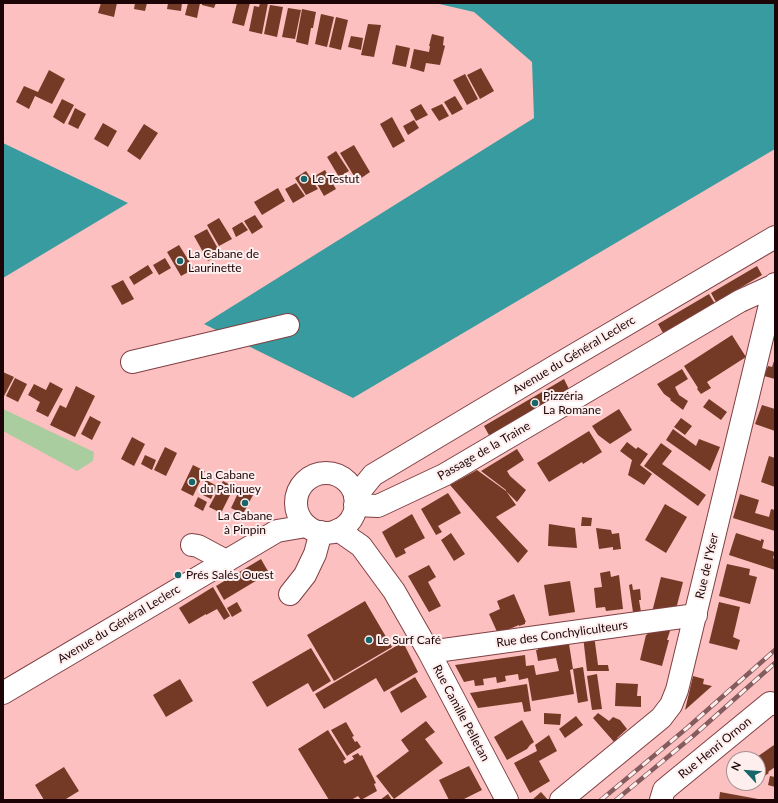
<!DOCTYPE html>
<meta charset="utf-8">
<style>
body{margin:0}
#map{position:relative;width:778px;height:803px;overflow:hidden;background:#fdc0c0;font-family:Lato,sans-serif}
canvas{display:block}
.frame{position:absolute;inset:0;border:4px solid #1d0507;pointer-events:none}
.north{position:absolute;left:726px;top:751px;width:40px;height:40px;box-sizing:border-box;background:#feeeee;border:1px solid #a49192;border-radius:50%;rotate:296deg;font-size:11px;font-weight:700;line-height:16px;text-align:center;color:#1d0507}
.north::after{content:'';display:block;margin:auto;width:14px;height:18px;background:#176669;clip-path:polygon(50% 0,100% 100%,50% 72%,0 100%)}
</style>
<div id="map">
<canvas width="778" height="803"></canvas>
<div class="frame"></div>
<div class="north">N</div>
</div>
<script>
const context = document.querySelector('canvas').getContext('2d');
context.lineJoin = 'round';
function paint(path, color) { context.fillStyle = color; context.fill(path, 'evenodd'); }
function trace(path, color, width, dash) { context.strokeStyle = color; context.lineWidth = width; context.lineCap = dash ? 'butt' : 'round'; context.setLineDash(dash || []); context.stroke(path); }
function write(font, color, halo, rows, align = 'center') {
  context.font = font + ' Lato,sans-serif'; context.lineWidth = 4; context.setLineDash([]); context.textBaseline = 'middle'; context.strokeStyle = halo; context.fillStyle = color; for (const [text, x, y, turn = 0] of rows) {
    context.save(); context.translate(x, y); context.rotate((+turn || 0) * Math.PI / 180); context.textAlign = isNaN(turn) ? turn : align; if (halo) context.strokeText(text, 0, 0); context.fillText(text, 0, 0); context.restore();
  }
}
const green = new Path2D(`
 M3,409L94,452L93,461L77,471L3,431Z`);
const water = new Path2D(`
 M435,3H775V149L353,398L204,324L534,118L532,62L474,12Z
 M3,143L128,203L3,278Z`);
const building = new Path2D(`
 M101,3H117L114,17L98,13Z
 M135,3H147L145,11L134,9Z
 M168,3H182L181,11L167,9Z
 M188,3H200L197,18L185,15Z
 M202,3H216L214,8L202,5Z
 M237,3H250L244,26L232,23Z
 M260,3H268L262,34L249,31L254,6L259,7Z
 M270,5L283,7L277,37L264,34Z
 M288,8L301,10L295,39L282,37Z
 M302,9L316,12L313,28H311L308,45L296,42Z
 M321,14L334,17L327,47L315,44Z
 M336,17L348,20L341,50L329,47Z
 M368,24L381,25L374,57L361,55Z
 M432,34L444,37L443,45L445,46L440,65L426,63L424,72L410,68L414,49L429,52L430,46H429Z
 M351,36L363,38L361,50L348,47Z
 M396,45L410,48L406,67L392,64Z
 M481,68L494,91L480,99L467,75Z
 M49,70L65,79L52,104L35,96L29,109L16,102L24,86L38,92Z
 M465,74L478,99L467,105L453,80Z
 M455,96L463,109L452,115L444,102Z
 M62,99L74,105L64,124L53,117Z
 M421,104L428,115L416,121L410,110Z
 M442,104L449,116L439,121L431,109Z
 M75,108L86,114L78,129L68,124Z
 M392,117L405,141L393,148L380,124Z
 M414,120L419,128L408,135L403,126Z
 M103,123L117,131L108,147L94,139Z
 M144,124L158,133L140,160L127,151Z
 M354,145L370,172L357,181L340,153Z
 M336,151L349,171L339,177L327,157Z
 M325,170L336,189L324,196L313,177Z
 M306,171L318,189L306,195L295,178Z
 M296,183L305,196L293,203L285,189Z
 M278,188L285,201L262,215L254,202Z
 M255,215L263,227L252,234L244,221Z
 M219,218L232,239L219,246L207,225Z
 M242,222L248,230L236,237L232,228Z
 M207,229L221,254L208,261L194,236Z
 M179,245L194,269L181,276L167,252Z
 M165,258L171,268L159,275L153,265Z
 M148,265L153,273L134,285L129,277Z
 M757,266L762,275L716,302L711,293Z
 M123,280L134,299L122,305L111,286Z
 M709,294L715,304L663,333L658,324Z
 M732,335L746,357L707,382L711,388L701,394L697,389L698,388L684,366Z
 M775,358V379L764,376L768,366L772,367Z
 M682,369L688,379L675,387L679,395L688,401L683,410L670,400L671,399L664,394L657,384Z
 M3,372L14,377L3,398Z
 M15,378L27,384L18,402L6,396Z
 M564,379L569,389L490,437L484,426Z
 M50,382L63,389L48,417L36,411L40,402L28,395L34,384L46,390Z
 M76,386L95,396L75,437L50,425L60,405L66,408Z
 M709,399L727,412L721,420L703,407Z
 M762,405L775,409V431L755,424Z
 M619,409L632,430L610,444L598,435L592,426Z
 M90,416L101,422L92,440L81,434Z
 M681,418L692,426L685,435L674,427Z
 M673,429L696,446L699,439L720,447L710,471L666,440Z
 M589,431L602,452L583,464L582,462L549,482L537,463Z
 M132,437L145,444L134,466L121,459Z
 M627,442L636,449L638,447L648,454L640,465L652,474L644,485L628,475L632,460L620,451Z
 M661,443L672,451L662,464L706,495L698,506L644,466Z
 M165,447L177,453L166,476L154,470Z
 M517,449L524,460L507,471L510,476L526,490L517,502L506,491V490L481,471Z
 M145,455L156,460L152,470L141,464Z
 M769,456L775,458V487L761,482Z
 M193,465L205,471L193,496L181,490Z
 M477,470L506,491L516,505L496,517L528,551L518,563L450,485Z
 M206,480L217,486L211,499L199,493Z
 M223,481L234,487L221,513L209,507Z
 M240,489L253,495L243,514L231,508Z
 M448,493L461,513L438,526L442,532L436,535L421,509Z
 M740,494L759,500L755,513L769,517L771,509L775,510V531L733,518Z
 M198,497L207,502L203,511L194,506Z
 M665,504L687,517L666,553L645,540Z
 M412,514L425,538L404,549L406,553L396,558L382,532Z
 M582,517L592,518L591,526H581Z
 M549,524L575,528L577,548L548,546Z
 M596,528L611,530L612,534L619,533L621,549L613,550V547L599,549Z
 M451,533L465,554L454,561L441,540Z
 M736,533L761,541V539L764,540L762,548L775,552L773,558L775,559V570L729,555Z
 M261,559L269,573L224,600L216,586Z
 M727,564L750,569L749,575L757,577L750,604L719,596Z
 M429,565L436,577L428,582L441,606L429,612L408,576Z
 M610,571L611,577L619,575L623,609L606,611L605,607L596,608L594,588L602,587L600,573Z
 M661,577L683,582L675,613L651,616Z
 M570,581L575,612L549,616L544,585Z
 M632,584L633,590L640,589L641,600H639L642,618L634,619L629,585Z
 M213,587L230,616L224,620L217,609L206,615V614L189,624L179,608Z
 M514,594L526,622H525V624L519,626V625L498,634L489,614L500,609L497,601Z
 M365,601L392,647L334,681L307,635Z
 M237,602L242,611L232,617L227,608Z
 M719,602L740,607L733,637L740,640L737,650L709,643Z
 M649,629L670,631L667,640H669L662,666L640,660L646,635H647Z
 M594,635L598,665H608L609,671H587L583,636Z
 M568,638V645L569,644L573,669L583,667L588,701L578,703L573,669L570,670L574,694L532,701L528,678L519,680L518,674L505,676L506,681L497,683L496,677L483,679L484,685L475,686L474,680L464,682L455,665L525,655L526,666L534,665L536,675L559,671L556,658L538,661L536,650H538L537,643Z
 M403,642L418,672L384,692L376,678L324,709L315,694Z
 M311,648L331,681L313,692L308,683L267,707L252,682Z
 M597,674L602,709L592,710L587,676Z
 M693,676L704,679L703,684L712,686L685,710Z
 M415,677L427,697L401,713L390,692Z
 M180,679L193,701L166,717L153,695Z
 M616,683L638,684L637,696H641V707L615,706Z
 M527,684L531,711L524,712L522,702L478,708L470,693Z
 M544,713L561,714L560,725L544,724Z
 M598,713L609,721L613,717L620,720L627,729L617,738L619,740L615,743L593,718Z
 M576,716L583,725L565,738L559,729Z
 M522,720L534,742L530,745L527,749L507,760L494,737Z
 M426,721L435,732L425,739L443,763L394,799L376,776L409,751L401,740Z
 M346,722L354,736L352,737L355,742L357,741L361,747L347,756L331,730Z
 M328,730L346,759L343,761L345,764L354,759L352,756L358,753L360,756L362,755L376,783L374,784L377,791L361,800L358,796L351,800H329L298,749Z
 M549,735L557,751L539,761L550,781L530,793L514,763L537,751L535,745Z
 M774,745L775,746V767L768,772L769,773L760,779L758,776V759H754Z
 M469,766L482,790L462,800H449L439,780Z
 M64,767L79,791L66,799L67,800H44L35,785Z
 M770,776L775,777V787L768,785Z
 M541,792L548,800H532Z
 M720,792L758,799V800H719Z
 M388,794L392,800H380Z`);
const minor = new Path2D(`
 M132,362L288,325
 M355,505L378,506L444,475L740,301L775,285
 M338,530L361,546L394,591L429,652L507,800
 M192,545L198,546L226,561
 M290,594L305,575L315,554L321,532
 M429,652L696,615
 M561,800L661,718L671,705L677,690L775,284
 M661,800L664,790L770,703L775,704`);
const major = new Path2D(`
 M296 503a30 30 0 1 1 60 0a30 30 0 1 1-60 0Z
 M355,497L373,475L559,364L775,237
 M3,693L277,531L306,526`);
const rail = new Path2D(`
 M601,800L687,728L775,650
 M616,800L693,736L775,663`);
const markers = [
 [304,179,4,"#176669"],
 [180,261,4,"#176669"],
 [535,403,4,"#176669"],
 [192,482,4,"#176669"],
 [245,503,4,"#176669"],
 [178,575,4,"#176669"],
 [369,640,4,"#176669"]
];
const poiNames = [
 ["Le Testut",312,179],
 ["La Cabane de",188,254],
 ["Laurinette",188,268],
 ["Pizzéria",543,396],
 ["La Romane",543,410],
 ["La Cabane",200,475],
 ["du Paliquey",200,489],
 ["La Cabane",245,516,"center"],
 ["à Pinpin",245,530,"center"],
 ["Prés Salés Ouest",186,575],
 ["Le Surf Café",377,640]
];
const streetNames = [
 ["Avenue du Général Leclerc",574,355,-31],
 ["Passage de la Traine",484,451,-30],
 ["Rue de l'Yser",707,566,-77],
 ["Avenue du Général Leclerc",119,624,-31],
 ["Rue des Conchyliculteurs",562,634,-8],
 ["Rue Camille Pelletan",461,713,62],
 ["Rue Henri Ornon",715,748,-39]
];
paint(green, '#a9cd9f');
paint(water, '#379b9f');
paint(building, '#753a26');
trace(minor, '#804043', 24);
trace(major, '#804043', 24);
trace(minor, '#fff', 22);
trace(major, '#fff', 22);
trace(rail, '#855c5d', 4.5);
trace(rail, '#feeeee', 3, [9]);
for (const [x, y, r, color] of markers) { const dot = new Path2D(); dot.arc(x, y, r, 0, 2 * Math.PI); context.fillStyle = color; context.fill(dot); trace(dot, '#feeeee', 1.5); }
write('12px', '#1d0507', '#feeeee', poiNames, 'left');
write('12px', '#1d0507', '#feeeee', streetNames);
</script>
